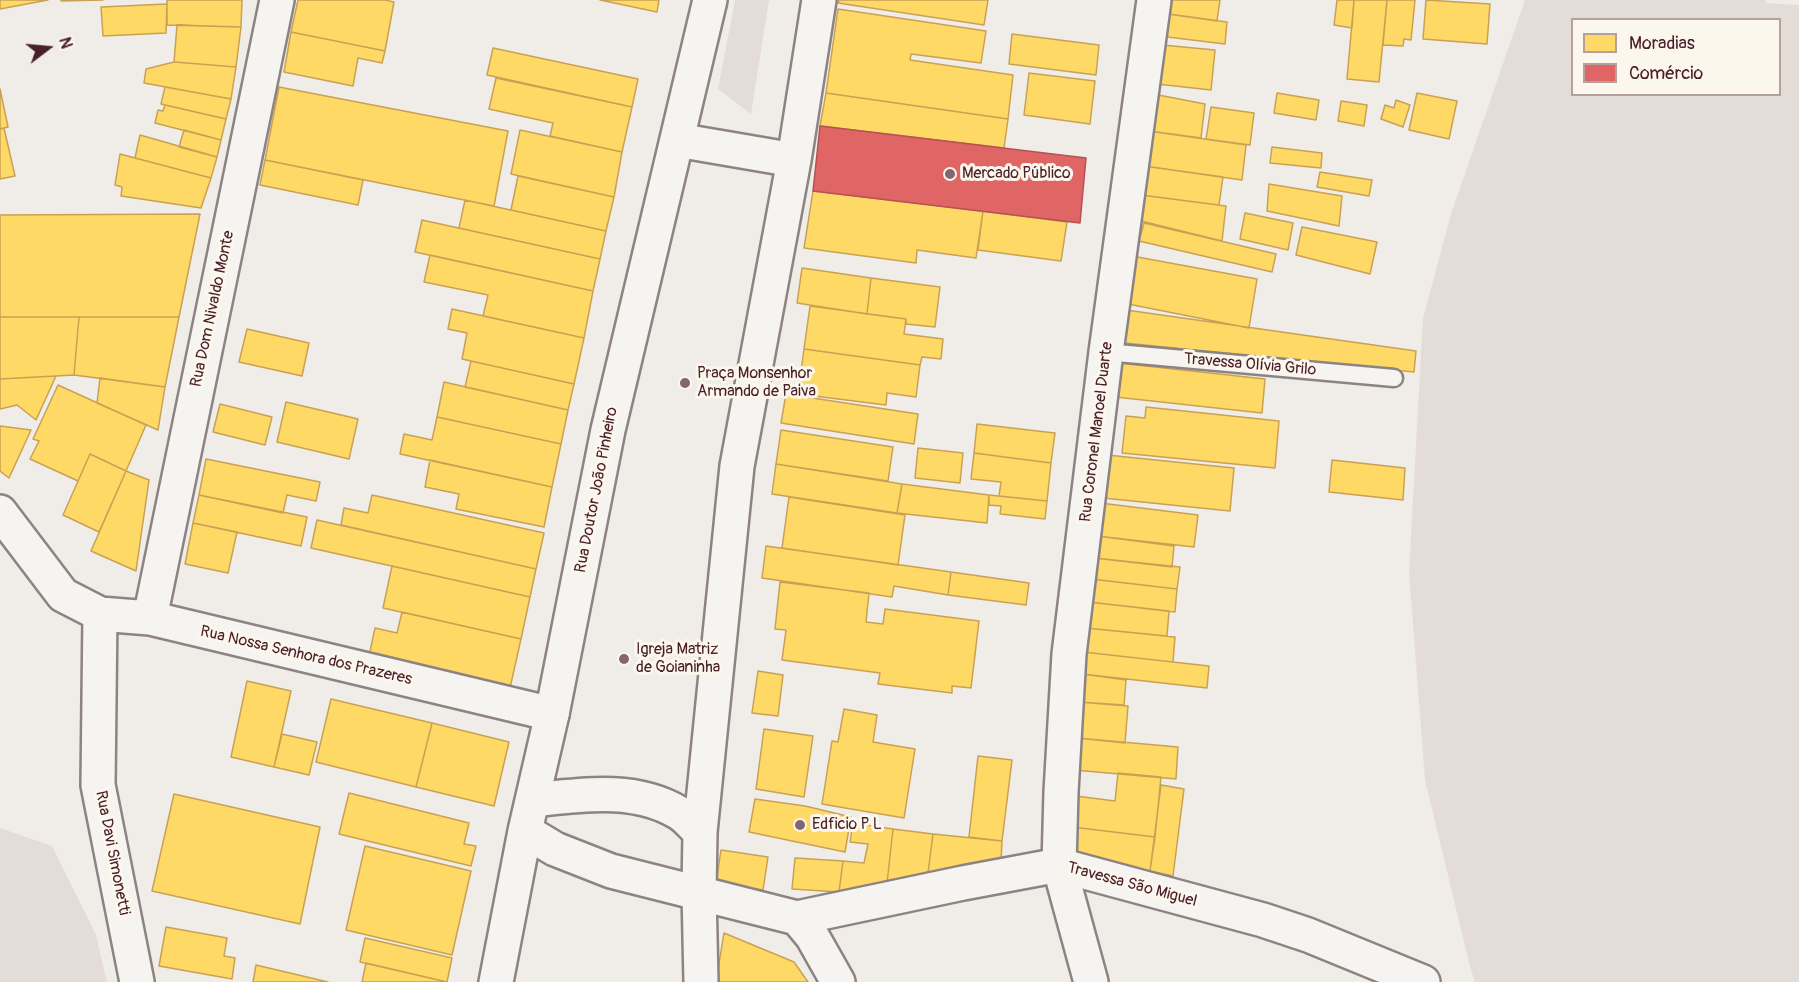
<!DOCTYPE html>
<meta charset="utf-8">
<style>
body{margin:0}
#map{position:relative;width:1799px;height:982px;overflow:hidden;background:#f0ede8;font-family:Pangolin,sans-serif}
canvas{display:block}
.legend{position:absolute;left:1571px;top:18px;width:210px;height:78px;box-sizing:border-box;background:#fbf7ec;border:2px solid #b4a19f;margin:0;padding:8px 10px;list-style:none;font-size:18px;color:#4a1f2b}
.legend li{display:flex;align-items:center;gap:12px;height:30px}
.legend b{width:30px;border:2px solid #b4a19f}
.north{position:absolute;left:18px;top:18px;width:60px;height:60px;-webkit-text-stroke:4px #fbf7ec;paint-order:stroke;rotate:74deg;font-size:16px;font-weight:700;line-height:24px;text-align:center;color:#4a1f2b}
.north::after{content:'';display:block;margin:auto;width:21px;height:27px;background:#4a1f2b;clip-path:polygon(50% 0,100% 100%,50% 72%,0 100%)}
</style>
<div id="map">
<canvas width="1799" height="982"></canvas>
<ul class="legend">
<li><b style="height:16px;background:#ffd966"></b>Moradias</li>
<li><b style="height:16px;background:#e06666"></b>Comércio</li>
</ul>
<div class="north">N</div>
</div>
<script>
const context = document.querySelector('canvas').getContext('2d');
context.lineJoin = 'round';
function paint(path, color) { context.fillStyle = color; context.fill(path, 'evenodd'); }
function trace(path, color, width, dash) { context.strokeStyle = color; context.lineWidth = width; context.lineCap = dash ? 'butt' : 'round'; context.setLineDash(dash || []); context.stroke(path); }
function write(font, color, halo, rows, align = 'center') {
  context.font = font + ' Pangolin,sans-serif'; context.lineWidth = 6; context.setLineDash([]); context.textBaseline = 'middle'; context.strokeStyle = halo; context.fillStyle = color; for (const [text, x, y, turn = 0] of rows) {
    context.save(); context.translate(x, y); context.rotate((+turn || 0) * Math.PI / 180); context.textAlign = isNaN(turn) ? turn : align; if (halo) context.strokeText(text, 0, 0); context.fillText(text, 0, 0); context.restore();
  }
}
const green = new Path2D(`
 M735,0H769L751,114L718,89Z
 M1525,0H1766V3L1799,5V982H1475L1470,967L1425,780L1409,573L1423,318L1451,214ZM1572,20H1780V94H1572Z
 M0,828L52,846L96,935L107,982H0Z`);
const homes = new Path2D(`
 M0,0H48L0,9Z
 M61,0H103L61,1Z
 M167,0H242L241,27L167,25Z
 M298,0H385L394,2L385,51L291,32Z
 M600,0H659L657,12Z
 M839,0H988L984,25L838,3Z
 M1156,0H1220L1217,21L1154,12Z
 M1337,0H1354L1352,28L1334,25Z
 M1354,0H1387L1379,82L1347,79Z
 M1387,0H1415L1411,40L1404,39L1403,46L1383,45Z
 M1426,0L1490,4L1487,44L1423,39Z
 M167,4L166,33L103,36L101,7Z
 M838,9L986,31L981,63L911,54L910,60L1013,75L1008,119L826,93Z
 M1154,12L1227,22L1225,44L1151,35Z
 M177,25L241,27L236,67L174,62Z
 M291,32L385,51L382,63L358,58L353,86L284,72Z
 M1012,34L1099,45L1096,75L1009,64Z
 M1152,44L1215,50L1211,90L1148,83Z
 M493,48L638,79L632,107L487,75Z
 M174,62L236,67L231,99L144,83L146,69Z
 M1029,73L1095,81L1090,124L1024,115Z
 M496,78L632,107L622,152L550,136L553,123L489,109Z
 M165,87L231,99L226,119L161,104Z
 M279,87L508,131L494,206L265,160Z
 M0,89L8,127L0,129Z
 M826,93L1008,119L1004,148L820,126Z
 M1148,93L1205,104L1201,138L1142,130Z
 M1277,93L1319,100L1316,120L1274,113Z
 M1417,93L1457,101L1449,139L1409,130Z
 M1396,100L1410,105L1403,127L1381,119L1385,105L1394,108Z
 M1341,101L1367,105L1364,126L1338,121Z
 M165,105L226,119L221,140L155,123L158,110L163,111Z
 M1211,107L1254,113L1250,145L1206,139Z
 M4,128L15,176L0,179V129Z
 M184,130L221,140L217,157L179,147Z
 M520,130L622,152L614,197L511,174Z
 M1142,130L1246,145L1242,180L1137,165Z
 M140,135L217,157L211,178L135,158Z
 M1272,147L1322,153L1321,168L1270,163Z
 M120,154L211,178L201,208L121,196L122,187L115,185Z
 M265,160L363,180L358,205L260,185Z
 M1137,165L1223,177L1219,205L1133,194Z
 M1320,172L1372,180L1369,196L1317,187Z
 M518,176L614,197L606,231L511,210Z
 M1269,184L1342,196L1339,226L1267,211Z
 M813,191L983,211L976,258L917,250L916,263L804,248Z
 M1133,194L1226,206L1222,241L1129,218Z
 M465,200L606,231L600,259L459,228Z
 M983,211L1067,222L1061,261L978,250Z
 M1245,213L1293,223L1288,250L1240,239Z
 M200,214L179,317H0V215Z
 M422,220L600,259L593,291L415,252Z
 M1144,223L1276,254L1272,272L1139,241Z
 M1302,227L1377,242L1370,274L1296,255Z
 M430,255L593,291L584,338L483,316L488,295L424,282Z
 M1132,256L1257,279L1249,328L1123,303Z
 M802,268L871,278L867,314L797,303Z
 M871,278L940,287L935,327L906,324V319L867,314Z
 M810,306L906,319L904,334L943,339L941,359L922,357L920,365L804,349Z
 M452,309L584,338L574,384L462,359L467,333L448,329Z
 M1119,309L1416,351L1414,372L1115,342Z
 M0,317H79L74,375L0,379Z
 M79,317H179L165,387L74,375Z
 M247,329L309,343L302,376L239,362Z
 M804,349L920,365L916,397L887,393L886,405L798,394Z
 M471,361L574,384L568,410L465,387Z
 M1109,362L1265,379L1262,413L1106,396Z
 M56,376L36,420L17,405L0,409V379Z
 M100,378L165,387L158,430L97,403Z
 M444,382L568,410L561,444L437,417Z
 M58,385L146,425L126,471L90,454L78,481L30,459L39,441L33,439Z
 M786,394L918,414L914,444L781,423Z
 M286,402L358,419L349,459L277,442Z
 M220,404L272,417L265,445L213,432Z
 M1146,407L1279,421L1275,468L1122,453L1126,416L1145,418Z
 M437,417L561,444L552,487L400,454L404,434L432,440Z
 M977,424L1055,433L1051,463L974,453Z
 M0,426L31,430L9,478L0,471Z
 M781,430L893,447L888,481L776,464Z
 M918,448L963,453L960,483L915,478Z
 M974,453L1051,463L1047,501L999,496L1001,482L971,479Z
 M90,454L126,471L99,532L63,515Z
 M1107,455L1234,468L1230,511L1103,498Z
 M206,459L320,482L316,501L287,495L283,513L199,495Z
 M430,460L552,487L544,527L456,509L459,494L425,487Z
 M1332,460L1405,468L1403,500L1329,492Z
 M776,464L902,484L897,513L772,494Z
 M126,471L149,480L136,571L91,551Z
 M902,484L989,495L987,523L897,513Z
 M199,495L307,517L301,546L193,523Z
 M372,495L544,533L536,569L341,525L344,508L368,513Z
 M989,495L1047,501L1045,519L1000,514L1001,506L989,505Z
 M789,497L905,515L898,565L782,548Z
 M1100,503L1198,515L1194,547L1097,536Z
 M317,520L536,569L530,597L311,548Z
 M193,523L237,532L228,573L185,564Z
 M1097,536L1174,546L1172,567L1094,558Z
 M766,546L951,572L948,595L894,586L892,597L762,578Z
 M1094,558L1180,567L1177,589L1091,579Z
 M392,566L530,597L521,639L383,608Z
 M951,572L1029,583L1026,605L948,595Z
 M1091,579L1177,589L1175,612L1089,602Z
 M780,582L869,593L866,622L883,624L885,609L979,621L971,688L952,686V693L878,684L880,673L782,660L786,630L775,629Z
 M1089,602L1169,611L1167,636L1086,628Z
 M402,612L521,639L510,688L369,656L375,628L397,633Z
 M1086,628L1175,637L1173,662L1083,652Z
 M1083,652L1209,666L1207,688L1082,674Z
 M758,671L783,675L778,716L752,713Z
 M1082,674L1126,680L1124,705L1079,702Z
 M247,681L291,691L274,767L231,757Z
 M331,699L432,723L416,787L316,762Z
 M1079,702L1128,706L1125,743L1077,738Z
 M844,709L877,715L873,742L915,749L904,818L822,804L832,741L838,742Z
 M432,723L509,742L494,806L416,787Z
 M764,729L813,736L804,797L756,789Z
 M282,734L317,742L309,775L274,767Z
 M1077,738L1178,747L1176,779L1074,770Z
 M978,756L1012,760L1002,841L969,837Z
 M1118,773L1161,777L1155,837L1072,827L1076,796L1115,801Z
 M1161,785L1184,789L1173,876L1150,871Z
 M349,793L469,823L464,844L476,846L471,866L339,834Z
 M174,794L320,827L300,924L152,891Z
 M755,799L805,806L851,817L845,852L749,832Z
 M853,823L893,829L887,883L839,892L843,861L864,863L868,844L850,842Z
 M1072,827L1155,837L1150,871L1070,860Z
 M893,829L933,834L928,873L887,883Z
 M933,834L1002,841L1001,861L928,873Z
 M365,846L471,871L452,955L346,930Z
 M721,850L768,857L763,890L716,883Z
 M795,858L843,861L839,892L792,889Z
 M166,927L227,938L224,956L235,958L232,979L159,966Z
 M724,933L794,962L808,982H716Z
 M365,938L452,958L447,982L360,962Z
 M366,963L447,982H362Z
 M256,965L328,982H253Z`);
const shops = new Path2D(`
 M820,126L1086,158L1080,223L813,191Z`);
const lane = new Path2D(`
 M1106,352L1394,378`);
const street = new Path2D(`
 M0,512L63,595L100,614L150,618L552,714
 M100,614L98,785L137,982
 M150,618L277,0
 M699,892L701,982
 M797,918L963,883L1059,865L1263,920L1308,935L1423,982`);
const secondary = new Path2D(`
 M677,140L794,160
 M533,800C581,795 635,786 679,813C687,818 693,826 700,832
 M525,831L555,849L611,871L797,918L812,936L838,982
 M699,892L700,832L737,466L794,160L819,0
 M496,982L525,831L552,714L608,430L710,0
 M1091,982L1059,865L1061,792L1069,654L1106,352L1154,0`);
const markers = [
 [950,174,6,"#84676d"],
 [685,383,6,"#84676d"],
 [624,659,6,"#84676d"],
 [800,825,6,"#84676d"]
];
const poiNames = [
 ["Mercado Público",962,174],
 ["Praça Monsenhor",697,374],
 ["Armando de Paiva",697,392],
 ["Igreja Matriz",636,650],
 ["de Goianinha",636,668],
 ["Edficio P L",812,825]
];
const streetNames = [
 ["Rua Dom Nivaldo Monte",213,309,-78],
 ["Travessa Olívia Grilo",1250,365,5],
 ["Rua Coronel Manoel Duarte",1097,432,-83],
 ["Rua Doutor João Pinheiro",597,490,-79],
 ["Rua Nossa Senhora dos Prazeres",306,656,13],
 ["Rua Davi Simonetti",112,853,79],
 ["Travessa São Miguel",1132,885,15]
];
paint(green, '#e4ddd7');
paint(homes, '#ffd966');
trace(homes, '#c9a154', 1.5);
paint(shops, '#e06666');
trace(shops, '#b35154', 1.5);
trace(lane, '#8d8383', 21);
trace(street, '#8d8383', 38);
trace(secondary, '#8d8383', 38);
trace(lane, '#f5f4f0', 16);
trace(street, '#f5f4f0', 33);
trace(secondary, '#f5f4f0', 33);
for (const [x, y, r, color] of markers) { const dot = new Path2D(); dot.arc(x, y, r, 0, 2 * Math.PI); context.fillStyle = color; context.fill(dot); trace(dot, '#fbf7ec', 2); }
write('16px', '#4a1f2b', '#fbf7ec', poiNames, 'left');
write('16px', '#4a1f2b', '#fbf7ec', streetNames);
</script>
